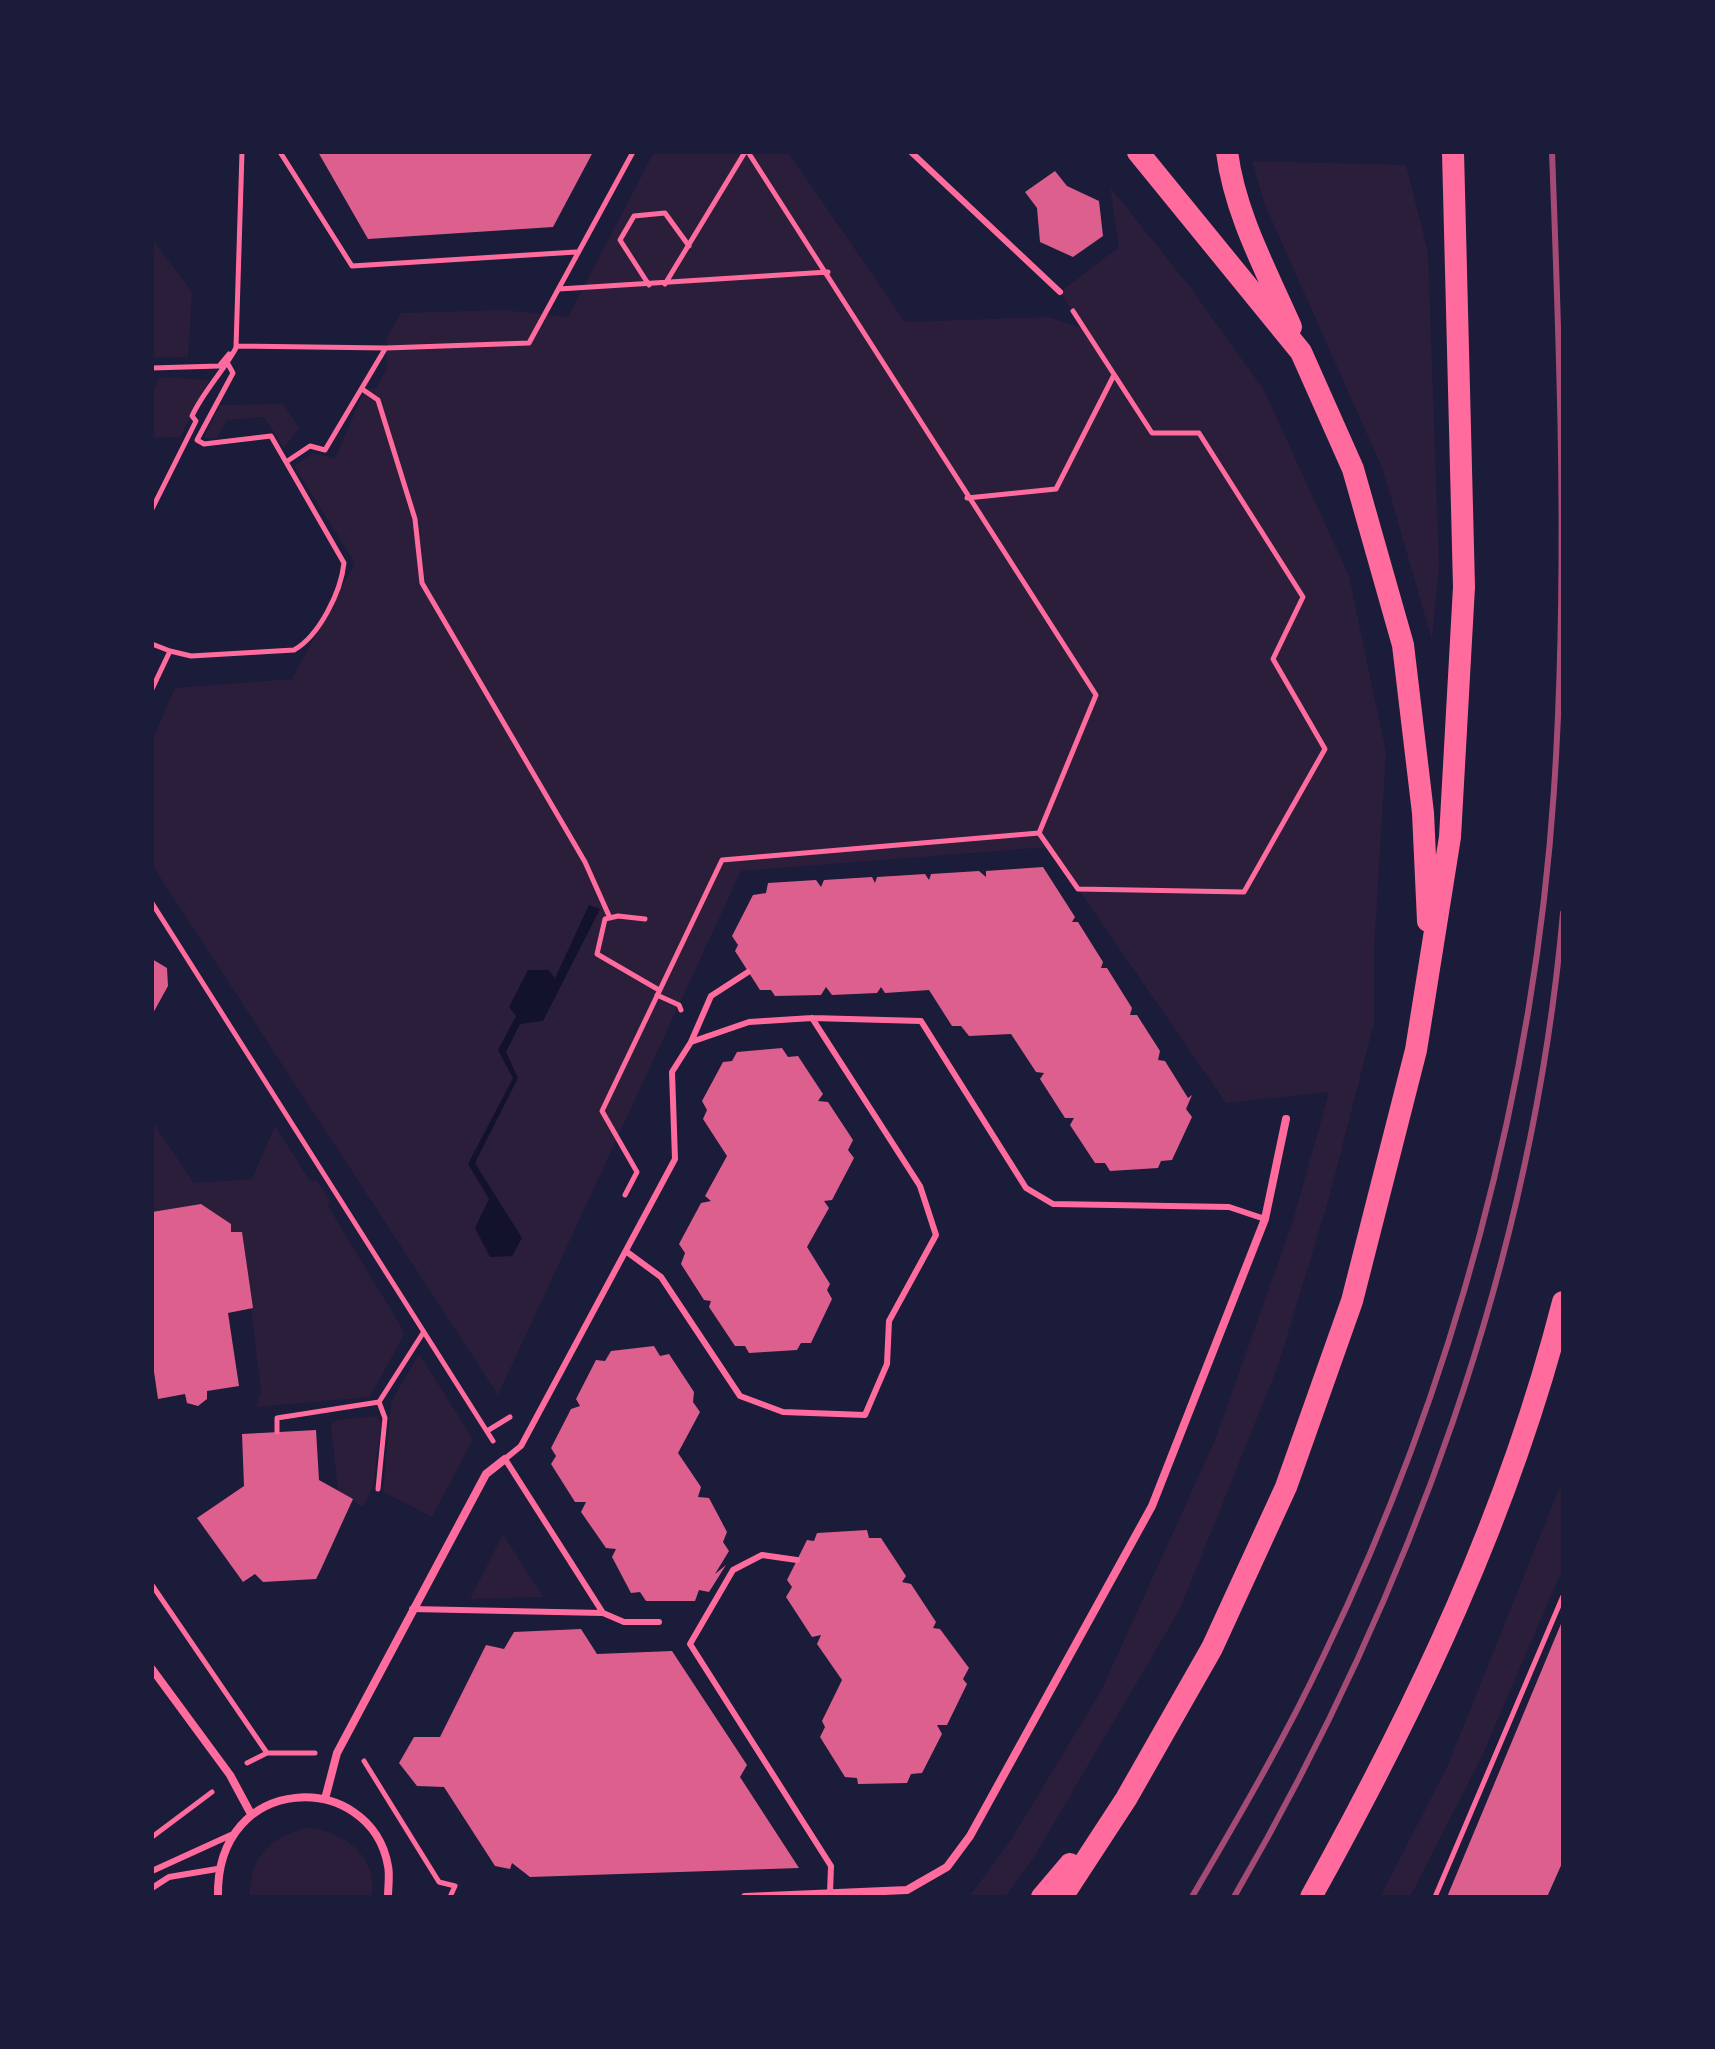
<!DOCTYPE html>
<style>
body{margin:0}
#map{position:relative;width:1715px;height:2049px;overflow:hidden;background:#1b1b3a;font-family:"Sofia Sans Condensed",sans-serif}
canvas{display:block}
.frame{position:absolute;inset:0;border:154px solid #1b1b3a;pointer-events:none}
</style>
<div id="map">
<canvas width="1715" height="2049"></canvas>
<div class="frame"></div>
</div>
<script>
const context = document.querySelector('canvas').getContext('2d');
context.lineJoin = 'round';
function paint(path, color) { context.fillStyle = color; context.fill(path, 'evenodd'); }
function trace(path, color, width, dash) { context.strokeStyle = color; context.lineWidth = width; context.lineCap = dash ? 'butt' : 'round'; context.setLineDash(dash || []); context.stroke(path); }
const green = new Path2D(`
 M654,152H788L905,322L1048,317L1084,329L1060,292L1119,247L1110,187L1190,287L1264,390L1349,576L1386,752L1374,950V1023L1329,1198L1278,1366L1180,1609L1034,1857L1005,1897H969L1009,1843L1102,1689L1215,1440L1293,1221L1329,1092L1226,1103L1049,847L741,871L498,1395L152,865V741L175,688L292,679L355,563L294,466L313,453L335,459L365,389L376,388L387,368V337L401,313L504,310L568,317Z
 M1252,161L1406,165L1428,252L1439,564L1432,640L1383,470L1265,205Z
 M152,239L192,292L188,357L152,358Z
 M160,377L209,380L180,437L152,438V392Z
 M283,404L299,428L284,448L264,417L227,420L217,438H204L220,405Z
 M152,1121L194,1183L252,1179L275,1126L310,1181L316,1180L330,1200L328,1206L405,1333L370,1397L256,1407L261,1392L242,1232H231V1224L201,1205L152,1212Z
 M419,1354L473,1439L432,1517L383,1492L391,1402Z
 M377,1416L381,1422L373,1486L363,1507L338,1491L331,1425L337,1420Z
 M1563,1479V1568L1484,1752L1410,1897H1380L1447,1767Z
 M503,1534L543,1597L470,1599Z
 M307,1828C343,1831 379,1856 372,1897H250C249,1858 270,1837 307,1828Z`);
const water = new Path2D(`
 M589,905L600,909L543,1021L520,1024L506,1052L518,1078L475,1163L522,1238L512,1256L490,1257L475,1228L489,1199L468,1164L513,1078L498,1050L516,1016L509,1007L528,970H548L555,978Z`);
const building = new Path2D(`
 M318,152H593L553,227L368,239Z
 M1055,171L1067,186L1099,201L1103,236L1073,257L1040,242L1037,208L1025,192Z
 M1043,867L1075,917L1072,922H1078L1103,962L1101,968H1107L1132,1008L1130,1015H1137L1160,1051L1158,1060L1165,1061L1188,1098L1192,1095L1186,1109L1192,1117L1172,1160L1161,1161L1158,1168L1110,1171L1105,1163H1095L1070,1125L1074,1118H1065L1040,1079L1044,1073L1036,1072L1011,1034L969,1036L961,1026H952L929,990L885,993L881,987L877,993L832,995L826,987L821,995L775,996L771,990H760L735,951L738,945L732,936L753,895L766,893L768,883L816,880L821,887L824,880L872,877L875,883L877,877L925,874L929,880L931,874L979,871L986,877V871Z
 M152,959L167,968L168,986L152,1015Z
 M782,1048L788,1057L798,1056L823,1094L818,1101L828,1102L853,1140L848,1150L854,1158L832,1200L824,1201L829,1208L807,1247L830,1284L827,1290L832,1299L811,1343H801L797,1350L749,1353L745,1346H735L709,1307L711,1301L704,1300L681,1264L685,1253L679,1244L701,1203L711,1201L705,1196L727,1156L703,1119L707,1110L702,1101L723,1062L732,1061L737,1052Z
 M201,1204L231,1224V1232H242L253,1308L228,1313L239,1386L207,1391V1399L198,1406L187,1403L185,1394L158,1399L152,1358V1212Z
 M654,1346L660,1356L669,1354L694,1392L693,1402L700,1412L678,1453L701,1487L698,1497L709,1498L727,1532L723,1542L729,1551L715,1574L726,1565L709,1592L699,1590L695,1601H646L640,1592L631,1593L612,1557L616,1549L606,1548L581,1512L586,1502H575L551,1464L556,1456L551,1448L571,1409L580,1406L576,1399L596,1360L605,1361L611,1351Z
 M316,1430L319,1480L353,1499L321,1569L316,1579L263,1582L255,1574L243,1582L197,1518L244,1486L242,1434Z
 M867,1530L869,1538H881L906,1576L902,1582L911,1584L936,1622L933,1628L940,1629L969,1668L963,1679L967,1684L947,1725H937L942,1734L922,1773L911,1774L907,1783L858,1784L857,1778L845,1777L820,1737L825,1727L822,1721L842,1680L817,1644L821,1635L812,1637L786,1597L792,1587L787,1580L807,1540L814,1541L817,1533Z
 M1563,1619V1861L1547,1897H1447Z
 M581,1629L597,1654L672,1651L747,1765L740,1777L799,1868L530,1877L512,1863L510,1869L495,1866L444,1787L417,1786L399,1763L414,1737H440L486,1645L504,1649L514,1632Z`);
const path = new Path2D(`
 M280,152L352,266L576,252
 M748,152L1096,695L1039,833
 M665,284L745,152
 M649,285L620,240L634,216L665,213L689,246
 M559,289L828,272
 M236,347L242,152
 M228,364L233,373L197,440L204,444L271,436L286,462
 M152,368L219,366L229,354
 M362,389L378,400L415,519L422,583L585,862L610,918
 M967,498L1056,489L1114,375
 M152,509L196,421L192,416C204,390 224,371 237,346L386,348L529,343L633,152
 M152,644L170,651L152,689
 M170,651L191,656L294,650C319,636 341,592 344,563L286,462L310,446L325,450L385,349
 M152,903L493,1441
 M645,919L618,916L605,919L597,954L659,990
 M657,995L679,1005L681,1010
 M625,1195L637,1172L602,1111L722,860L1039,833L1078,889L1244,892L1325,749L1273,659L1303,597L1199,433H1152L1073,311
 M487,1431L510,1417
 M277,1432V1418L379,1402L423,1333
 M378,1489L385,1418L379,1402
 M152,1585L267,1753
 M364,1761L439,1882L455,1886L450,1897
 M247,1763L267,1753H315
 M152,1837L212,1792
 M1435,1897L1563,1596`);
const service = new Path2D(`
 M911,152L1060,292
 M691,1042L711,996L748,972
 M627,1252L661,1277L740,1396L783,1412L865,1415L887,1364L889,1321L936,1235L920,1186L812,1018
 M797,1560L762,1555L733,1570L690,1644L831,1866L830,1893
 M412,1609L603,1613L505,1459L521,1446L675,1159L672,1072L691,1042L749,1022L812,1018L921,1021L1026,1188L1053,1204L1229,1207L1265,1219
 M603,1613L624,1622H659
 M152,1871L231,1835
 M152,1888L169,1877L217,1869`);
const minor = new Path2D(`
 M152,1669L230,1775L251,1814
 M325,1799L337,1753L486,1474L505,1459
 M218,1897C215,1771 371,1769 388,1866C390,1875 388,1887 388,1897
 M745,1897L907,1890L947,1867L970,1836L1152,1506L1265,1219L1286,1119`);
const trunk = new Path2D(`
 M1138,152L1301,352L1353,469L1403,645L1423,813L1428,921
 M1227,152C1235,214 1266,270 1291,327
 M1042,1897L1070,1864
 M1062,1897L1126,1799L1212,1648L1286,1487L1352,1301L1416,1050L1450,837L1464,587L1453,152
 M1311,1897C1417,1706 1509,1514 1563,1302`);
const rail = new Path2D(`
 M1192,1897C1238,1818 1284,1740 1323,1657C1453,1389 1534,1088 1554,790C1568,578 1560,364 1552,152
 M1234,1897C1409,1595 1532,1262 1563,913`);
paint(green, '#2a1e3b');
paint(water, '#12122b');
paint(building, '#dd5f8e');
trace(path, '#ff6b9d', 5);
trace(service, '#ff6b9d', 6);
trace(minor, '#ff6b9d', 8);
trace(trunk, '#ff6b9d', 22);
trace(rail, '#a44b75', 6);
</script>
